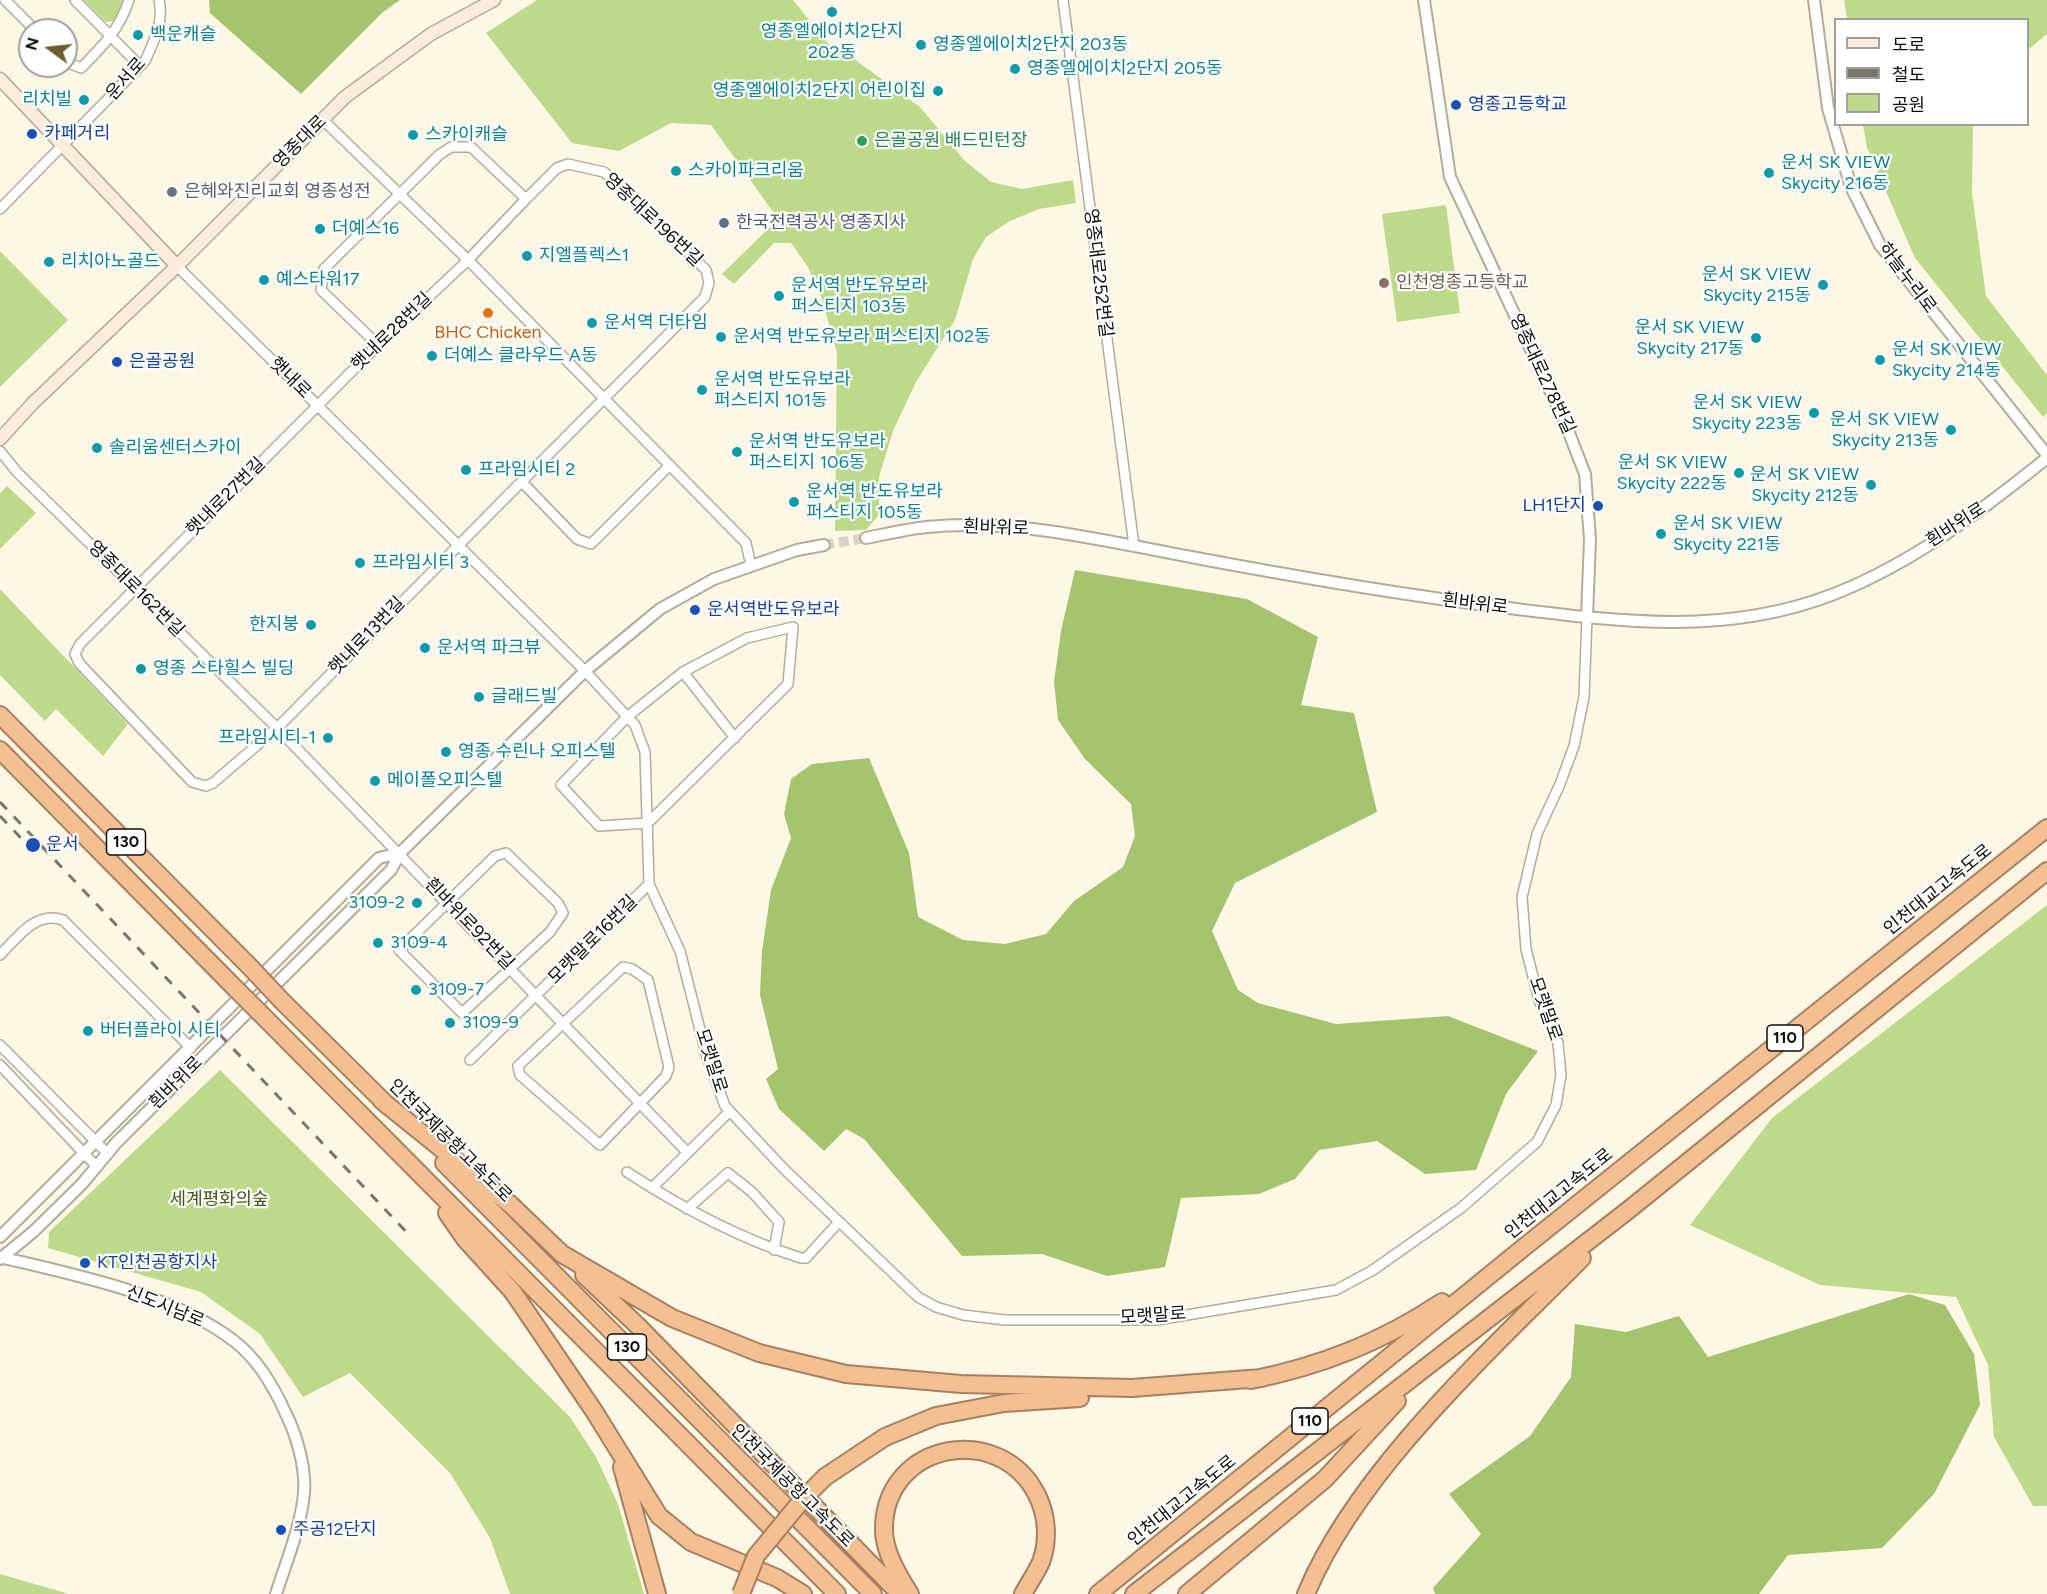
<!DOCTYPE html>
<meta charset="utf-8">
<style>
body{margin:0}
#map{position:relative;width:2047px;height:1594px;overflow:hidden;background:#fef7e5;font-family:Figtree,"Noto Sans KR",sans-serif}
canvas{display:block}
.legend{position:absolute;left:1834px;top:18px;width:195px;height:108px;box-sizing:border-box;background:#fff;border:2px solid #a09f9d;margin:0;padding:8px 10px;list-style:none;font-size:18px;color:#110f09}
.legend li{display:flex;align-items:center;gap:12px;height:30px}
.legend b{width:30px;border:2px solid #a09f9d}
.north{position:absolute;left:18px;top:18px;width:60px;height:60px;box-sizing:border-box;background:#fff;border:2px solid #a09f9d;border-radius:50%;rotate:285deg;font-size:16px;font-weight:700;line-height:24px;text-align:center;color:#110f09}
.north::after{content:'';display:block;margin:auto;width:21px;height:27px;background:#6a5f2c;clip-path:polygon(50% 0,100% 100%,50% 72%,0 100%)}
</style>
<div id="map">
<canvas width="2047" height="1594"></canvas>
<ul class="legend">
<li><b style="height:8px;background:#fcecde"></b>도로</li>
<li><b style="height:8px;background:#7b766b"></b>철도</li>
<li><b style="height:16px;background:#bdda8b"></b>공원</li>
</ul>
<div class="north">N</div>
</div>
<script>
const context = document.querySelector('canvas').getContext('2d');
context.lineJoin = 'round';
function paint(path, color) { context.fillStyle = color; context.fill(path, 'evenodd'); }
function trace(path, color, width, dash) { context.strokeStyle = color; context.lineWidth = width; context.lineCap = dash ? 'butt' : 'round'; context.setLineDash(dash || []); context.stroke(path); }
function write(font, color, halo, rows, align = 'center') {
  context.font = font + ' Figtree,"Noto Sans KR",sans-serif'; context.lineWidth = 4.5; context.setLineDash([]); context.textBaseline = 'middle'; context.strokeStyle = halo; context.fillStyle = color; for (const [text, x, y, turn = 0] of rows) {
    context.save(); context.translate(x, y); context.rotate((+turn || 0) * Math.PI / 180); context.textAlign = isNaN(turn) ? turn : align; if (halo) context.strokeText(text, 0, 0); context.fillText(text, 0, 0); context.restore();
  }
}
const green = new Path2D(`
 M84,0H123L115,21L106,22Z
 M537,0H793L835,52L854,59L920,107L965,161L991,182L1022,189L1073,180L1076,203L1039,209L1010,221L986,237L973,259L955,320L916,382L893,431L879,477V515L866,530L835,531L837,353L822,299L808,267L791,243H774L734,284L722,274L778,219L711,125L671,123L619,151L572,143L486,33Z
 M1844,0H2047V34L2028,50V20L1847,19Z
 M1863,125H1973L1972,193L1986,296L2047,375V413L2043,417L1915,258L1867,148Z
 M1446,205L1460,313L1397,322L1382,214Z
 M0,251L68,320L0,387Z
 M7,486L36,513L0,549V493Z
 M0,589L128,724L103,756L56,709L45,721L0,675Z
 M2047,905V1506H2033L1994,1437L1988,1365L1956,1297L1820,1285L1690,1225L1772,1118Z
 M220,1070L570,1417L596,1457L618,1504L644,1594H510L490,1538L450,1473L350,1373L303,1397L260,1334L201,1292L48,1248L49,1232Z
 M0,1574L69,1594H0Z`);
const forest = new Path2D(`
 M209,0H400L383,12L301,94L210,13Z
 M1075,570L1247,599L1318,637L1301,705L1354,713L1377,812L1235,883L1212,931L1238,990L1258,1003L1336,1024L1448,1016L1538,1051L1506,1094L1476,1170L1425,1174L1377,1141L1319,1150L1295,1179L1259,1194L1181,1198L1165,1267L1107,1276L1042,1254L962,1256L864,1139L846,1129L824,1151L779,1109L766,1079L778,1069L760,995L762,951L771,890L791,838L784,814L791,779L812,764L869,758L909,853L918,917L963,940L1005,944L1046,934L1074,901L1123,867L1135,836L1131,804L1085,759L1058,720L1054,682L1061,631Z
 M1909,1294L1945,1305L1974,1354L1980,1405L1934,1494L1882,1548L1788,1555L1759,1594H1435L1433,1588L1481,1534L1449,1494L1530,1436L1571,1377L1575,1324L1626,1332L1679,1316L1708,1357Z`);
const tertiaryTunnel = new Path2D(`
 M824,545L866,538`);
const minor = new Path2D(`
 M5,0L35,30
 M75,0L140,66
 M1063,0L1134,546
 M66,62L81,68C102,47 120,29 129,0
 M323,120L468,260L746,543L751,566
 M568,164L604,172L706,270L709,283L705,297L277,728L213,783L206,786L192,782L79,663L75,654L80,644L378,345L468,260L526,199L557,168Z
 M0,209L145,61C154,41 164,22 159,0
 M177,266L585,671L635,725L645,752L649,884L680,951L707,1057L725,1106L784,1169L918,1297L936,1307L963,1315L1005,1320H1157L1336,1290L1373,1270L1461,1208L1537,1142L1556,1105L1561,1075L1558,1043L1539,1000L1526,949L1522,897L1537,834L1560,784L1574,746L1584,697L1587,617
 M378,345L321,290L324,269L439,155L451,147H471L526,199
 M0,451L17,472L277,728L687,1152
 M522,482L577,539L591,544L670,465
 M793,627L788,684L648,823L599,826L561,785L627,717L683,672L747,638Z
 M683,672L735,738
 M506,853L558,903L563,913L550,932L462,1013L399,950L495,856Z
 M0,955C17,938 36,910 63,920L191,1048
 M623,967L632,969L648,980L669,1067L666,1076L600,1145L520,1075L518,1066Z
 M0,1045L108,1154
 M470,1060L649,884
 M0,1065L97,1167
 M627,1172C682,1208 738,1238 801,1258H806L839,1222
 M652,1188L730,1111
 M687,1209L728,1173L752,1192L779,1222L774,1250`);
const tertiary = new Path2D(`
 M1424,0L1450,177L1564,420L1585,474L1590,539L1587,617
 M1814,0L1828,108L1851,187L1880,245L2047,455
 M866,538C886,534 907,529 927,527C1016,518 1104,541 1191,557C1297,577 1402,595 1509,608C1620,622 1727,636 1834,594C1913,563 1981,511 2047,458
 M0,1237L379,858L400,853
 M0,1257C71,1274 176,1295 234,1341C258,1359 274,1387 286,1414C297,1436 306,1468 304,1493C301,1527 286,1562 276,1594
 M0,1259L33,1232L82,1184L116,1143L391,870L400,853L585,671L660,609L714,579L797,550L824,545`);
const secondary = new Path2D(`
 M0,79L177,266
 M0,439L33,403L177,266L345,97L431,34L494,0`);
const motorway = new Path2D(`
 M0,715L252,969
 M0,750L234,987
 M282,1001L388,1106
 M266,1019L837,1594
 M381,1100L511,1205L562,1254L672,1318L759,1353L846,1374L961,1384L1132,1388L1262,1378
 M444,1163L873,1594
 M447,1213L465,1239L513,1292L594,1411L659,1516L691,1542L777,1578L803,1594
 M584,1275L638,1326L900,1594
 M1251,1380C1321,1366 1382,1342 1442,1302
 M885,1437L936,1416L1004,1403L1080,1398
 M622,1467L657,1594
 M910,1594C898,1575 883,1550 884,1527C886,1442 1000,1421 1037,1495C1047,1515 1049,1540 1041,1562C1036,1573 1029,1583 1023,1594
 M1098,1594L1523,1248L2047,828
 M1134,1594L1631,1208L2047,871
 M1187,1594L1325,1479L1397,1401
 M1306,1594C1357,1471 1489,1352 1582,1258`);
const rail = new Path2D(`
 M0,802L412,1238
 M0,816L35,853`);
const motorwayBridge = new Path2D(`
 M252,969L282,1001
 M234,987L266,1019
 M741,1594L756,1556L803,1499L825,1477L885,1437`);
const markers = [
 [832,12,6,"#0f9aa8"],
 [138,35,6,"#0f9aa8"],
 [921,45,6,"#0f9aa8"],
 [1015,69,6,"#0f9aa8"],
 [938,91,6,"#0f9aa8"],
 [84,100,6,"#0f9aa8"],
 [1456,105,6,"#1a4fb4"],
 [32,134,6,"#1a4fb4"],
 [413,135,6,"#0f9aa8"],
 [862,141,6,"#2e9e5b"],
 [676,171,6,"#0f9aa8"],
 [1769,173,6,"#0f9aa8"],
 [172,192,6,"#6b7280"],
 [724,223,6,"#5c6f8a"],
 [320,229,6,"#0f9aa8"],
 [527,256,6,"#0f9aa8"],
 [49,262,6,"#0f9aa8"],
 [264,280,6,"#0f9aa8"],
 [1384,283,6,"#8d6e63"],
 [1823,285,6,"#0f9aa8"],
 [779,296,6,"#0f9aa8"],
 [488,313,6,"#e8710a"],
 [592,323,6,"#0f9aa8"],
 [721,337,6,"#0f9aa8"],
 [1756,338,6,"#0f9aa8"],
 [432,356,6,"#0f9aa8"],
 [1880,360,6,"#0f9aa8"],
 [117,362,6,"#1a4fb4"],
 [702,390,6,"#0f9aa8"],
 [1814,413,6,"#0f9aa8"],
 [1951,430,6,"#0f9aa8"],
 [97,448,6,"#0f9aa8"],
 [737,452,6,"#0f9aa8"],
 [466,470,6,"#0f9aa8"],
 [1739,473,6,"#0f9aa8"],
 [1871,485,6,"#0f9aa8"],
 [794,502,6,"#0f9aa8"],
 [1598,506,6,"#1a4fb4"],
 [1661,534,6,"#0f9aa8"],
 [360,563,6,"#0f9aa8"],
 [695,610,6,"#1a4fb4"],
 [311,625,6,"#0f9aa8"],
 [425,648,6,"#0f9aa8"],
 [141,669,6,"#0f9aa8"],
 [479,697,6,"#0f9aa8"],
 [328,738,6,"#0f9aa8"],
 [446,752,6,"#0f9aa8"],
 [375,781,6,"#0f9aa8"],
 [33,845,8,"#1a4fb4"],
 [417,903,6,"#0f9aa8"],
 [378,943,6,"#0f9aa8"],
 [416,990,6,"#0f9aa8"],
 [450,1023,6,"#0f9aa8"],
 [88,1031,6,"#0f9aa8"],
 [85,1263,6,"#1a4fb4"],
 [281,1530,6,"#1a4fb4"]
];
const shields = [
 [126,842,39],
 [1785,1038,36],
 [627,1347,39],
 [1310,1421,36]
];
const shieldNames = [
 ["130",126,842],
 ["110",1785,1038],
 ["130",627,1347],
 ["110",1310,1421]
];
const cultureNames = [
 ["영종엘에이치2단지",832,32,"center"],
 ["202동",832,53,"center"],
 ["백운캐슬",150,35],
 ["영종엘에이치2단지 203동",933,45],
 ["영종엘에이치2단지 205동",1027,69],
 ["영종엘에이치2단지 어린이집",926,91,"right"],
 ["리치빌",72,100,"right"],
 ["스카이캐슬",425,135],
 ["운서 SK VIEW",1781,163],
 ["Skycity 216동",1781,184],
 ["스카이파크리움",688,171],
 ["더예스16",332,229],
 ["지엘플렉스1",539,256],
 ["리치아노골드",61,262],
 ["운서 SK VIEW",1811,275,"right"],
 ["Skycity 215동",1811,296,"right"],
 ["예스타워17",276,280],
 ["운서역 반도유보라",791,286],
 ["퍼스티지 103동",791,307],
 ["운서역 더타임",604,323],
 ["운서 SK VIEW",1744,328,"right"],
 ["Skycity 217동",1744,349,"right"],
 ["운서역 반도유보라 퍼스티지 102동",733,337],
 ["운서 SK VIEW",1892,350],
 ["Skycity 214동",1892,371],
 ["더예스 클라우드 A동",444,356],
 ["운서역 반도유보라",714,380],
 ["퍼스티지 101동",714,401],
 ["운서 SK VIEW",1802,403,"right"],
 ["Skycity 223동",1802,424,"right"],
 ["운서 SK VIEW",1939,420,"right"],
 ["Skycity 213동",1939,441,"right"],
 ["운서역 반도유보라",749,442],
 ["퍼스티지 106동",749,463],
 ["솔리움센터스카이",109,448],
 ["운서 SK VIEW",1727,463,"right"],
 ["Skycity 222동",1727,484,"right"],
 ["프라임시티 2",478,470],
 ["운서 SK VIEW",1859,475,"right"],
 ["Skycity 212동",1859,496,"right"],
 ["운서역 반도유보라",806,492],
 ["퍼스티지 105동",806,513],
 ["운서 SK VIEW",1673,524],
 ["Skycity 221동",1673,545],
 ["프라임시티 3",372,563],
 ["한지붕",299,625,"right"],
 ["운서역 파크뷰",437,648],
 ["영종 스타힐스 빌딩",153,669],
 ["글래드빌",491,697],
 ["프라임시티-1",316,738,"right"],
 ["영종 수린나 오피스텔",458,752],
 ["메이폴오피스텔",387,781],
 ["3109-2",405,903,"right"],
 ["3109-4",390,943],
 ["3109-7",428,990],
 ["3109-9",462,1023],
 ["버터플라이 시티",100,1031]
];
const streetNames = [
 ["운서로",126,79,-49],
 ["영종대로",300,142,-45],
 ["영종대로196번길",653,220,43],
 ["영종대로252번길",1098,273,83],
 ["하늘누리로",1907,278,53],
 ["햇내로28번길",392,332,-44],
 ["영종대로278번길",1542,374,65],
 ["햇내로",290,378,45],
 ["햇내로27번길",226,497,-45],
 ["흰바위로",1956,525,-33],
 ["흰바위로",996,528,2],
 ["영종대로162번길",136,589,45],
 ["흰바위로",1475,604,7],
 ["햇내로13번길",367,636,-46],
 ["인천대교고속도로",1938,890,-39],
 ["흰바위로92번길",469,924,46],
 ["모랫말로16번길",593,940,-45],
 ["모랫말로",1545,1009,71],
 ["모랫말로",711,1061,72],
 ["흰바위로",176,1083,-45],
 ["인천국제공항고속도로",450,1141,45],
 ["인천대교고속도로",1559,1194,-39],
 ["신도시남로",165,1307,22],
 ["모랫말로",1153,1316,-4],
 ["인천국제공항고속도로",792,1486,45],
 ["인천대교고속도로",1182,1501,-39]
];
const transitNames = [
 ["영종고등학교",1468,105],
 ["카페거리",44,134],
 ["은골공원",129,362],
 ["LH1단지",1586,506,"right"],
 ["운서역반도유보라",707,610],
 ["운서",46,845],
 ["KT인천공항지사",97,1263],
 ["주공12단지",293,1530]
];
const leisureNames = [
 ["은골공원 배드민턴장",874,141]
];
const worshipNames = [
 ["은혜와진리교회 영종성전",184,192]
];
const serviceNames = [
 ["한국전력공사 영종지사",736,223]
];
const educationNames = [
 ["인천영종고등학교",1396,283]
];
const foodNames = [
 ["BHC Chicken",488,333]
];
const parkNames = [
 ["세계평화의숲",219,1200]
];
paint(green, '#bdda8b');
paint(forest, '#a5c46e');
trace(tertiaryTunnel, '#dad4c4', 10, [10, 5]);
trace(minor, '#b3ac9b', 12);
trace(tertiary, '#b3ac9b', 14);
trace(secondary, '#b3ac9b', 15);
trace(motorway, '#a58162', 20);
trace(minor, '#fff', 9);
trace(tertiary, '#fff', 10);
trace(secondary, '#fcecde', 12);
trace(motorway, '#f4bf92', 16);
trace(rail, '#7b766b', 3, [10, 10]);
trace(motorwayBridge, '#a58162', 20, []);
trace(motorwayBridge, '#f4bf92', 16);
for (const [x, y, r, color] of markers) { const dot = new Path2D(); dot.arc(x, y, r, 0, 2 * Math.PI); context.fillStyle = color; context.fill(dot); trace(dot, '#fff', 2); }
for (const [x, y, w] of shields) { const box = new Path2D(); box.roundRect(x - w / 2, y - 13, w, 26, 4.5); context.fillStyle = '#fff'; context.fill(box); trace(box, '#110f09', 1.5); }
write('bold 16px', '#110f09', null, shieldNames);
write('18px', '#0d838f', '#fff', cultureNames, 'left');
write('18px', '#110f09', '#fff', streetNames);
write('18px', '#164399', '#fff', transitNames, 'left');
write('18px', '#27864d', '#fff', leisureNames, 'left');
write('18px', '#5b616d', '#fff', worshipNames, 'left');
write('18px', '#4e5e75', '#fff', serviceNames, 'left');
write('18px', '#785e54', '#fff', educationNames, 'left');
write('18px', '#c56008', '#fff', foodNames);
write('18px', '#44581c', '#fff', parkNames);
</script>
